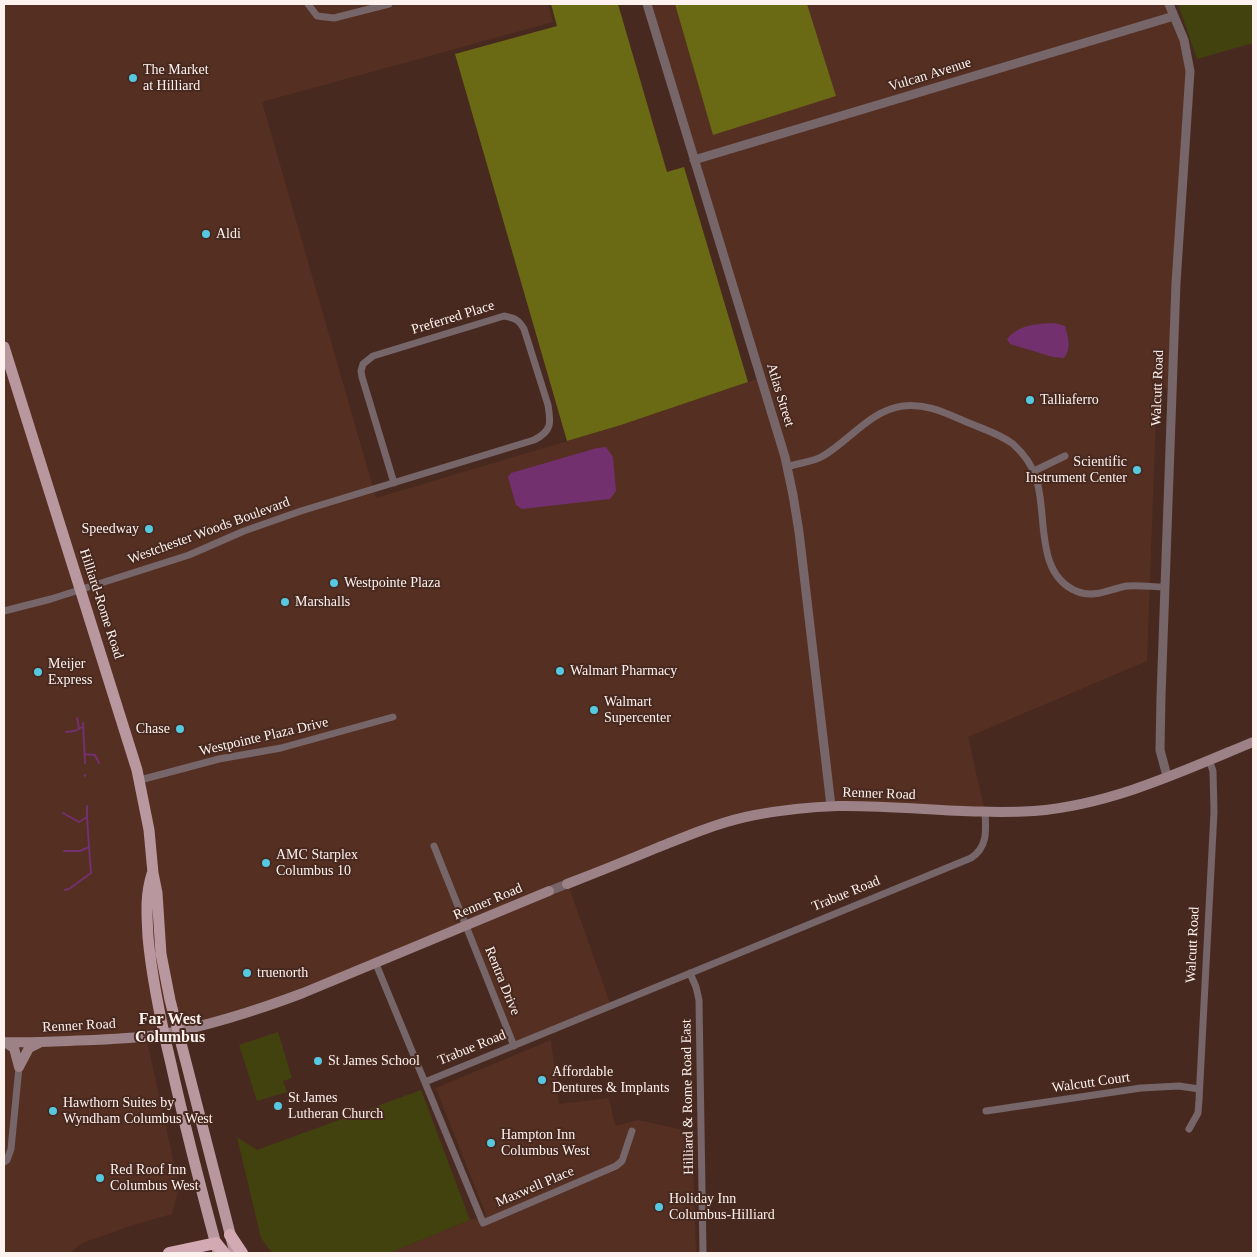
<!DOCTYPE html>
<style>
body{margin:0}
#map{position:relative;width:1257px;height:1257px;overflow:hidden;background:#48291f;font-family:"Times New Roman",serif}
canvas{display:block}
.frame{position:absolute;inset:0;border:5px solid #fef2ee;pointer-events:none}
</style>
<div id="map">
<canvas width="1257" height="1257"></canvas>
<div class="frame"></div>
</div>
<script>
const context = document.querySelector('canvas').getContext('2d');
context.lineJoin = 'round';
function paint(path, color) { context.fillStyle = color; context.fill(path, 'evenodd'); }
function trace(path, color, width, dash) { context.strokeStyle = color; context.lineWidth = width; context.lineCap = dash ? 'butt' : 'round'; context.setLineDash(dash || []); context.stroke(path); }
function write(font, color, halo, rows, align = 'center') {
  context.font = font + ' "Times New Roman",serif'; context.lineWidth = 4; context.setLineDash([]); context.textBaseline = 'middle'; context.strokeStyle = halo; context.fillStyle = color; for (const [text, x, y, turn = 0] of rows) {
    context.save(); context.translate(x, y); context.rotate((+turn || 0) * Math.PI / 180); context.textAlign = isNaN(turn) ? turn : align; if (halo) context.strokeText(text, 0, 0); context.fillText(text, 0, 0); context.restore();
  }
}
const built = new Path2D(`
 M4,4H548L553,22L262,102L376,498L621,425L760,378L647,4H1169L1187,52L1172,389L1157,387L1147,661L968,737L985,812L839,806L754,815L568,884L611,1006L514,1046L466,926L303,993L146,1036L179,1187L172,1214L133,1225L82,1243L70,1253H4Z
 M551,1040L559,1104L609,1098L615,1126L638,1120L692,1132L696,1253H390L470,1220L486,1215L436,1088Z`);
const green = new Path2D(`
 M1178,4H1253V43L1197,59Z
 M278,1032L292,1078L283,1081L287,1092L257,1101L239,1045Z
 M421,1090L470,1220L390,1253H272L261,1238L237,1137L257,1150Z`);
const forest = new Path2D(`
 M551,4H618L667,172L684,167L748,382L621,425L567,441L455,54L557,26Z
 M675,4H807L836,96L713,135Z`);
const water = new Path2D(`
 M1055,323L1065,326C1068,337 1072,348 1064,358L1053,357L1010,344L1007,339C1020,324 1037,324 1055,323Z
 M606,447L613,457L616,491L610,499L522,509L516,505L508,477L511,473L597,448Z`);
const stream = new Path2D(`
 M77,718L79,728
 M83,723L85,763
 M66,732L75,731L82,727
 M84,754L95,755L99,763
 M85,775V776
 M63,813L79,822L87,817V806
 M64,851H80L89,847L87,817
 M65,890L69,889L91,873L89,847`);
const minor = new Path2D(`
 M308,4L317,16L334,18L389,4
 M787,467C798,463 813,462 823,456C850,440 871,410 903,406C927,403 947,414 969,423C983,429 1000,434 1013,444C1023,453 1032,465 1036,478C1048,513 1034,573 1076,591C1094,599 1109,589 1127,586C1140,585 1153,587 1165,587
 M1034,471L1065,456
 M4,611L51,599L189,555L244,531L301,511L534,440C552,431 551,423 548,405L524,329C519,320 515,318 504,316L373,356L363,364L361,371L362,377L394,483
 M140,780L219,759L281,748L393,717
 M434,846L514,1046
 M376,964L483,1223L616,1166L622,1161L632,1131
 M690,973L696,987L699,1000L703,1253
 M425,1082L971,858C988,847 986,830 985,812
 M986,1111L1141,1088L1179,1086L1199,1089
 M1189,1129L1198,1113L1199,1100L1214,812L1213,771L1209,760
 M4,1162L7,1160L11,1149L19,1067`);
const tertiary = new Path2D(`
 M647,4L785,457L793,495L799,532L831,806
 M694,160L1174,16
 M1167,776L1160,750L1161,696L1176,283L1190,71L1184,40L1169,4
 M549,891L567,884`);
const secondary = new Path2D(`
 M567,884C598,872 628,860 659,847C690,835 722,821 755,815C782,810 810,807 838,806C903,805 969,815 1034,811C1111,805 1183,771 1253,742
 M4,1042C33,1043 62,1041 92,1040C115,1039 140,1038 164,1034C211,1025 258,1010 303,993L549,891
 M5,1042L14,1048L19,1067
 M19,1067L29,1048L39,1043`);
const primary = new Path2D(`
 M4,347L137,770L149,830L153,873L157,893L161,954L170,1000L235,1253
 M152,874C145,896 147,915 148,937C152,981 161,1022 171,1064C185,1127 201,1189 218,1252`);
const motorway = new Path2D(`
 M230,1235L242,1253
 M169,1253L216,1243L224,1253`);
const markers = [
 [133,78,5,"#56c9e1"],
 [206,234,5,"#56c9e1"],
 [1030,400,5,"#56c9e1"],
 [1137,470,5,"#56c9e1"],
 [149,529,5,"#56c9e1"],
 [334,583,5,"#56c9e1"],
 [285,602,5,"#56c9e1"],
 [560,671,5,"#56c9e1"],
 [38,672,5,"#56c9e1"],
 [594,710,5,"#56c9e1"],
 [180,729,5,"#56c9e1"],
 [266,863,5,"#56c9e1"],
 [247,973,5,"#56c9e1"],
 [318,1061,5,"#56c9e1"],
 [542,1080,5,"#56c9e1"],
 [278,1106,5,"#56c9e1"],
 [53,1111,5,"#56c9e1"],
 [491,1143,5,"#56c9e1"],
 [100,1178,5,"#56c9e1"],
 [659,1207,5,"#56c9e1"]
];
const poiNames = [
 ["The Market",143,70],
 ["at Hilliard",143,86],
 ["Aldi",216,234],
 ["Talliaferro",1040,400],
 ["Scientific",1127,462,"right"],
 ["Instrument Center",1127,478,"right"],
 ["Speedway",139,529,"right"],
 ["Westpointe Plaza",344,583],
 ["Marshalls",295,602],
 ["Meijer",48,664],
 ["Express",48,680],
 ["Walmart Pharmacy",570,671],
 ["Walmart",604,702],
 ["Supercenter",604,718],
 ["Chase",170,729,"right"],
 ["AMC Starplex",276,855],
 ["Columbus 10",276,871],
 ["truenorth",257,973],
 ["St James School",328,1061],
 ["Affordable",552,1072],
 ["Dentures & Implants",552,1088],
 ["St James",288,1098],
 ["Lutheran Church",288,1114],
 ["Hawthorn Suites by",63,1103],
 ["Wyndham Columbus West",63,1119],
 ["Hampton Inn",501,1135],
 ["Columbus West",501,1151],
 ["Red Roof Inn",110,1170],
 ["Columbus West",110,1186],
 ["Holiday Inn",669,1199],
 ["Columbus-Hilliard",669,1215]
];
const streetNames = [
 ["Vulcan Avenue",930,75,-17],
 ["Preferred Place",453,318,-17],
 ["Walcutt Road",1158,388,-88],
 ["Atlas Street",780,395,73],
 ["Westchester Woods Boulevard",209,531,-20],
 ["Hilliard-Rome Road",101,604,72],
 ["Westpointe Plaza Drive",264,737,-13],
 ["Renner Road",879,794,2],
 ["Trabue Road",846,894,-22],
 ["Renner Road",488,902,-23],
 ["Walcutt Road",1193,945,-87],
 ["Rentra Drive",502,981,68],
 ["Renner Road",79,1026,-3],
 ["Trabue Road",472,1048,-22],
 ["Walcutt Court",1091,1083,-8],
 ["Hilliard & Rome Road East",688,1097,-91],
 ["Maxwell Place",535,1187,-23]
];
const quarterNames = [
 ["Far West",170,1020],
 ["Columbus",170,1038]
];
paint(built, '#552f22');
paint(green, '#42420e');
paint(forest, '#6a6914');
paint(water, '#73306f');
trace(stream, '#73306f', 2);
trace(minor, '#766569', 7);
trace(tertiary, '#766569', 9);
trace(secondary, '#9c8187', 10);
trace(primary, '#b9979e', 11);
trace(motorway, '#d3aab3', 12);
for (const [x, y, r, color] of markers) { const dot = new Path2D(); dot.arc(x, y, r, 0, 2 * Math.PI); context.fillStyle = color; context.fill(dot); trace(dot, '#48291f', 2); }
write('14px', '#fef2ee', '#48291f', poiNames, 'left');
write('14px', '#fef2ee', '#48291f', streetNames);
write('bold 16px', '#fef2ee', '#48291f', quarterNames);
</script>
